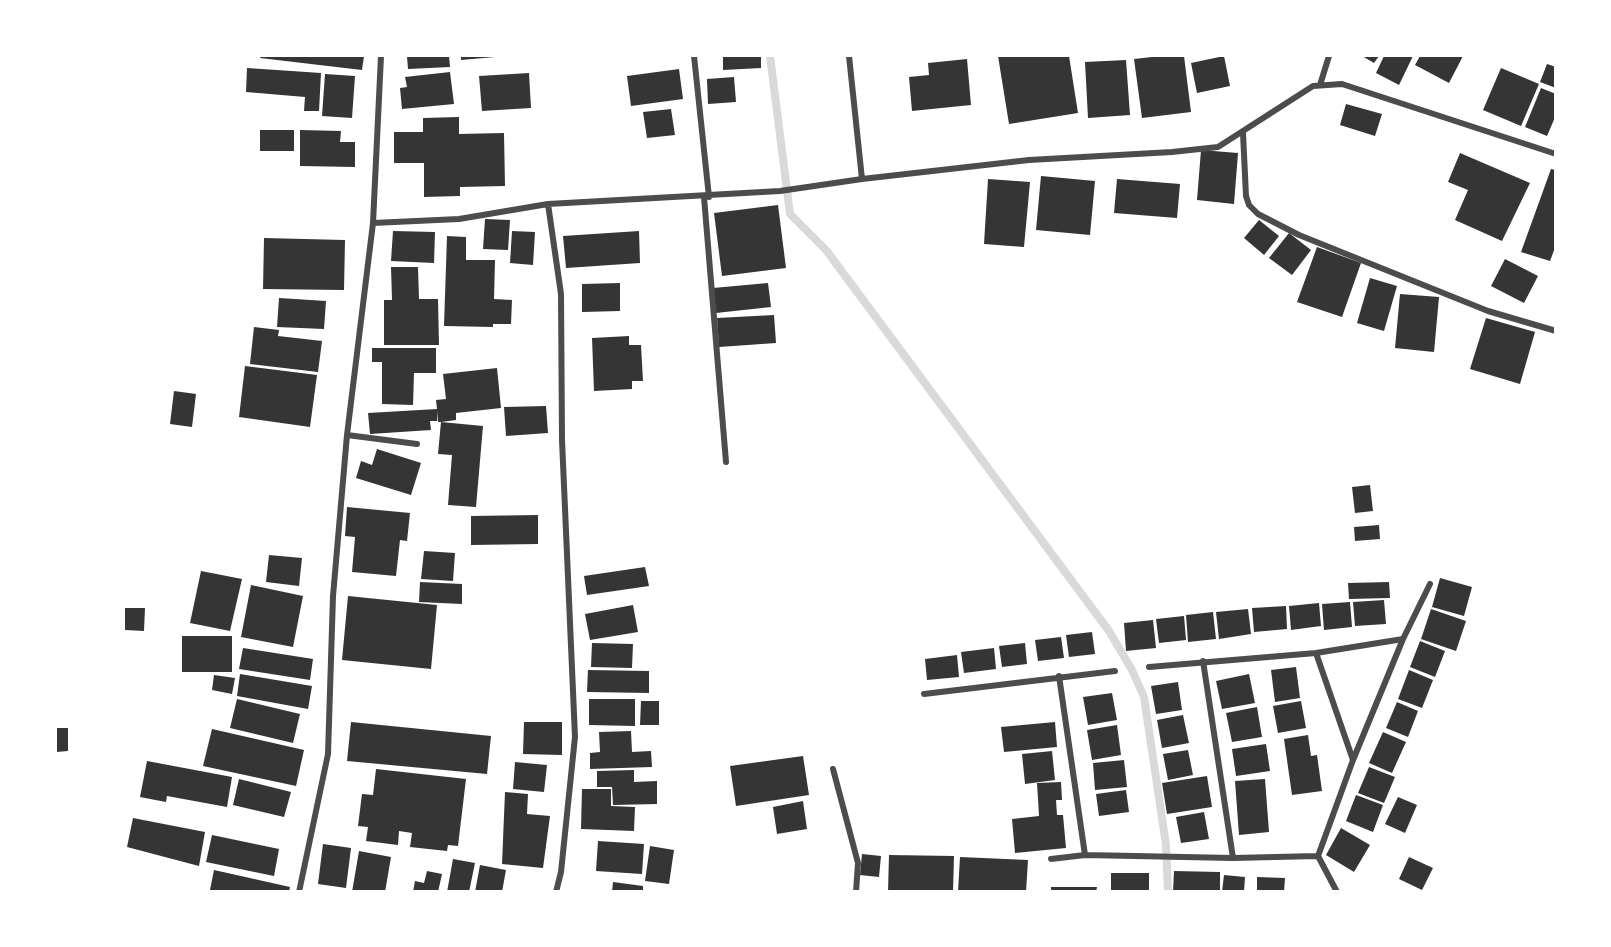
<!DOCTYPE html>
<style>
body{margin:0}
#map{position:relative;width:1611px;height:947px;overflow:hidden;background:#fff;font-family:"IBM Plex Sans",sans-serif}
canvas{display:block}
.frame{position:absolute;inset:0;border:57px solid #fff;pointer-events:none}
</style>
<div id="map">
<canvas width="1611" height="947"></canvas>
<div class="frame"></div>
</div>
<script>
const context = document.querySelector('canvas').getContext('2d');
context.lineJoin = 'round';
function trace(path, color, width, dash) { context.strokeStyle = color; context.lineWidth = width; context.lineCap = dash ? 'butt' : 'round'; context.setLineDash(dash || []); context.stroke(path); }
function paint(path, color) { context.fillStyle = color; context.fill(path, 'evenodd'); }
const stream = new Path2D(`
 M770,56L790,214L826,250L1109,631L1132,670L1144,697L1166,845L1168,892`);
const building = new Path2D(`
 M261,56H364L362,70L260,58Z
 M407,56H449L450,67L408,69Z
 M461,56H494L495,57L461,60Z
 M723,56H761V68L723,70Z
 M998,56H1069L1078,113L1009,124Z
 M1161,56H1184L1191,112L1142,118L1134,59Z
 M1224,56L1230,86L1197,93L1191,63Z
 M1362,56H1379L1374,63Z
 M1384,56H1413L1399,85L1376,73Z
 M1420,56H1463L1449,83L1415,65Z
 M967,59L971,105L912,111L909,77L929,75L928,63Z
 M1126,60L1130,115L1088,118L1085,62Z
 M1547,64L1556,67V88L1540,82Z
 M247,68L321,73L319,111H304L305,97L246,92Z
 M1501,68L1539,84L1521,126L1483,110Z
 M679,69L683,99L631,106L627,76Z
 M450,72L454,104L402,109L400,88L407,87L405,77Z
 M529,73L531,108L482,111L479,76Z
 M325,74L355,76L352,118L322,116Z
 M734,77L736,102L708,104L707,79Z
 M1541,88L1556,94V115L1547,136L1525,127Z
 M1346,104L1382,114L1375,136L1340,125Z
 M671,109L675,135L647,138L643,112Z
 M459,117V134L504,133L505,186L460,187V196L424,197V163H394V132H423V118Z
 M260,130H294V151H260Z
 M300,130L341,131L340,142H355V167L300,166Z
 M1201,150L1238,153L1234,204L1197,200Z
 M1460,153L1530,183L1502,241L1455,220L1468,190L1448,182Z
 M1551,169L1556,170V245L1550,261L1521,252Z
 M1041,176L1095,181L1090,235L1036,230Z
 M988,179L1030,182L1024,247L984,244Z
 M1117,179L1180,184L1177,218L1114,213Z
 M778,205L786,268L722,276L714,213Z
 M485,219L510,220L508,250L483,249Z
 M1259,220L1279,236L1264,255L1244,238Z
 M393,231L435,232L434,263L391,261Z
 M512,231L535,232L533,265L510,263Z
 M639,231L640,263L566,268L563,236Z
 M1289,233L1311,250L1292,275L1269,258Z
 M447,236L466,237V260H495L494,299L512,300L511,324H493V327L444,326Z
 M264,238L345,240L344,290L263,289Z
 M1317,247L1361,263L1342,317L1297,302Z
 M1505,259L1538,276L1524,303L1491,286Z
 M391,267H418L419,299H438L439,345H384V300H392Z
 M1370,278L1397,286L1384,331L1357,323Z
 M620,283V311L582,312V284Z
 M768,283L771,307L716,313L713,288Z
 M1400,294L1439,297L1434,352L1395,348Z
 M279,298L326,301L324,329L277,327Z
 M774,315L776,343L719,347L717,318Z
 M1486,318L1535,332L1520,384L1470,369Z
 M254,327L279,330L278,336L322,341L318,372L250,364Z
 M629,336V345H641L643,381H632V389L594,391L592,338Z
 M372,348H436V373H414L413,405L382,404V362H372Z
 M245,366L317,375L310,427L239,417Z
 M497,368L501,408L456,413V420L441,422L483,426L476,507L448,505L452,455L438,454L441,422H438L437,411V421H430L431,430L370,434L368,413L437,409L436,400L446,399L443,374Z
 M174,391L196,394L192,427L170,424Z
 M546,406L548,433L506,436L504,407Z
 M377,449L421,463L411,495L356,478L361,461L372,465Z
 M1370,485L1373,511L1355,513L1352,487Z
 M347,507L410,513L407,541L400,540L396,576L352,572L355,537L345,536Z
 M538,515V544L471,545V516Z
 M1379,525L1380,539L1355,541L1354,527Z
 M424,551L455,553L453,581L421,579Z
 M269,555L302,558L299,586L266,582Z
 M645,567L649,586L587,595L584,576Z
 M201,571L242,579L230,631L190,623Z
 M1440,578L1472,587L1464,616L1432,607Z
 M420,582L462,584V604L419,602Z
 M1389,582L1390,598L1349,599L1348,583Z
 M251,585L303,596L293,647L241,637Z
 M348,596L437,605L431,669L342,660Z
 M1384,600L1386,624L1355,626L1353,602Z
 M1350,602L1352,627L1324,630L1322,604Z
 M1319,603L1321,626L1291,630L1289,606Z
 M633,605L638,632L590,640L585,614Z
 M1286,606L1287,629L1254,632L1252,608Z
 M125,608H145L144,631L125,630Z
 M1248,609L1251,634L1219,639L1216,612Z
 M1431,609L1466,621L1456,651L1421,639Z
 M1213,612L1216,639L1188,642L1186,615Z
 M1184,616L1186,640L1159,643L1156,619Z
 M1153,620L1156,648L1126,651L1124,623Z
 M1092,632L1095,654L1069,657L1066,635Z
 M182,636H232V672H182Z
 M1061,637L1064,658L1038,661L1035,640Z
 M1420,641L1445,651L1435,677L1410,667Z
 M592,643L633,644L632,668L591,667Z
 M1025,643L1027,664L1002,667L999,646Z
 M243,648L313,659L310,680L239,669Z
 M994,648L996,669L964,673L961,652Z
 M957,655L959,677L927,680L925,659Z
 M1296,667L1300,698L1275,702L1271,670Z
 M588,670L649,671V693L587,692Z
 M1409,670L1433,680L1422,708L1398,699Z
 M240,674L312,686L308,709L237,696Z
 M1249,674L1255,703L1222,709L1216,681Z
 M214,675L235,678L232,694L212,690Z
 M1178,682L1182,710L1156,714L1151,686Z
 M1112,693L1117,720L1088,725L1083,697Z
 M237,699L300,714L293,743L230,728Z
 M589,699H635V726L589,725Z
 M641,701H659V725H640Z
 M1301,701L1306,728L1278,733L1273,706Z
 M1397,702L1418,711L1408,737L1386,728Z
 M1257,707L1262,737L1232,742L1226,713Z
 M1183,715L1189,743L1162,748L1157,720Z
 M351,722L491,736L487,774L347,761Z
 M524,722H562V755L523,754Z
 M1055,722L1057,747L1004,752L1001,727Z
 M1117,725L1121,755L1092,760L1087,730Z
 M56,728H68V751L56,752Z
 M212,729L304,750L296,786L203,766Z
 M631,731L632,752L651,751L652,767L590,769V753L600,752L599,732Z
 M1383,732L1406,742L1392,773L1369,763Z
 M1308,735L1311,756L1317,755L1322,791L1292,795L1284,739Z
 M1266,744L1270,771L1236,776L1232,749Z
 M1188,750L1193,775L1168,780L1163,754Z
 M1052,751L1055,780L1025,784L1022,754Z
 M803,756L809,795L736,806L730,766Z
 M1124,760L1127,787L1095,790L1093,763Z
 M147,761L232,777L227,807L167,796L166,802L140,797Z
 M515,762L547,765L544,792L513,789Z
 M1369,767L1395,777L1384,803L1358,793Z
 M376,769L466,779L458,846L448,845L447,851L410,847L412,833L399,831L398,845L366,841L368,827L358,826L362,794L373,795Z
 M634,770V782L657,781V804L613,805L612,787H597V771Z
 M1207,776L1212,807L1167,814L1162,783Z
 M239,779L291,792L284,817L233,805Z
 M1265,779L1269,832L1239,835L1235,781Z
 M1061,782L1062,800H1056L1057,815H1063L1066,848L1015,853L1012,819L1039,816L1037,783Z
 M582,789H611V806L635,807L634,831L581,829Z
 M1126,790L1129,812L1099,816L1096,794Z
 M505,792L528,794L527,814L550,816L543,868L502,864Z
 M1356,795L1383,805L1373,832L1346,821Z
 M1398,797L1417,805L1405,833L1385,824Z
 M803,801L807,829L777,834L773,807Z
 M1204,812L1209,839L1181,843L1176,817Z
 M133,818L205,832L199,866L127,847Z
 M1341,828L1370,845L1354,872L1326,855Z
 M212,835L279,849L274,876L206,862Z
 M598,841L644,844L642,874L596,871Z
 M323,844L351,848L346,888L318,884Z
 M650,846L674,850L669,884L645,881Z
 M359,851L391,857L385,892H352Z
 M862,854L881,856L879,877L860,875Z
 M889,855L954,856L953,892H888Z
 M960,857L1028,860L1026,892H958Z
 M1409,857L1433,868L1422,890L1399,879Z
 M453,859L475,863L469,892H447Z
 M480,865L506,870L502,892H475Z
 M214,870L290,887L289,892L210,890Z
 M427,871L442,874L438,892H413L415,881L424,883Z
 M1174,871L1220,872V892H1173Z
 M1111,873H1149V892H1111Z
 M1224,875L1245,877L1244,892H1222Z
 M1257,877L1285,878L1284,892H1257Z
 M613,882L643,886V892H612Z
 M1051,887H1097L1096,892H1051Z`);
const minor = new Path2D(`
 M694,56L709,197
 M849,56L862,179
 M1320,85L1329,56
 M1243,133L1246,196L1249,205L1258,214L1299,235L1488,311L1556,331
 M704,197L726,462
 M548,204L561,294L562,440L575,737L561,872L556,892
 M373,223L381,56
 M347,435L417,444
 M1403,639L1430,584
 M1316,653L1353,760
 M1203,661L1233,858
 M1149,667L1316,653L1403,639L1353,760L1318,856L1337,892
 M1059,676L1085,855
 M924,694L1115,671
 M833,769L858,863L856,892
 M1051,859L1085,855L1233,858L1318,856
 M299,892L328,754L333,596L347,435L373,223L459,219L548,204L780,191L862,179L1029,160L1172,152L1218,147L1313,86L1342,84L1556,154`);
trace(stream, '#d9d9d9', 8);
paint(building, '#353535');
trace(minor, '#4c4c4c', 6);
</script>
